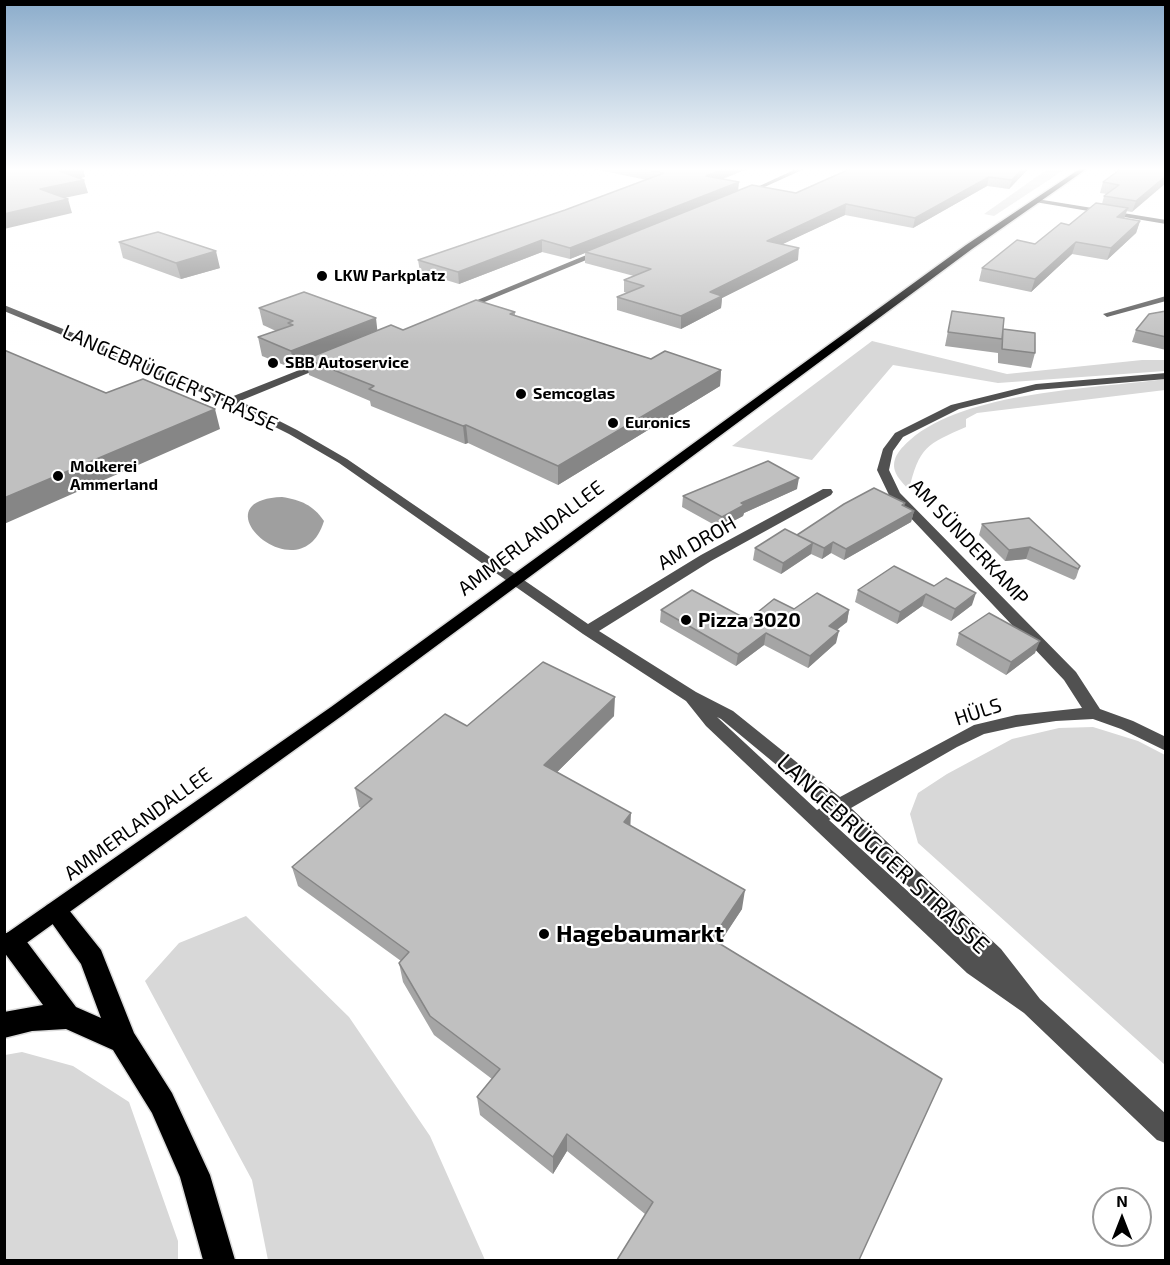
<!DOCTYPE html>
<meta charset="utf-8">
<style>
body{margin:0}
#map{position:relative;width:1170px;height:1265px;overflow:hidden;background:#fff;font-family:"Exo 2",sans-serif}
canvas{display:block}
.frame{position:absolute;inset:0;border:6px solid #000;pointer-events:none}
.north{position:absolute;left:1092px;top:1187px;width:60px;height:60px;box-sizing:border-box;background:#fff;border:2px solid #999;border-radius:50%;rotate:0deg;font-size:16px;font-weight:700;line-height:24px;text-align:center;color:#000}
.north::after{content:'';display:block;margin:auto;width:21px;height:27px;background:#000;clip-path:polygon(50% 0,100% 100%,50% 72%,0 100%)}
</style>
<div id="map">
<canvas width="1170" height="1265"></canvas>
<div class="frame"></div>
<div class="north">N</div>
</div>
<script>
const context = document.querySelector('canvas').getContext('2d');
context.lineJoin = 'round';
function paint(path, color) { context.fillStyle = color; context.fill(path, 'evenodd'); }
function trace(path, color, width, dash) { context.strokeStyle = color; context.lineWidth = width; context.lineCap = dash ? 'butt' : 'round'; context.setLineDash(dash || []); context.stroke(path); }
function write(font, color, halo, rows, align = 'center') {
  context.font = font + ' "Exo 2",sans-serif'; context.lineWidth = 4.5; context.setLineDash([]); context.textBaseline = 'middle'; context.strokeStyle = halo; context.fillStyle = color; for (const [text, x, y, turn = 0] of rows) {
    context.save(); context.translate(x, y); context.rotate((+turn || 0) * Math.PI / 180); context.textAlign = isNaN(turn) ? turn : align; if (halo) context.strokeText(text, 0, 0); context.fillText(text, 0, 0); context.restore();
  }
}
const green = new Path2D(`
 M1049,168H1067L994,216L984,214Z
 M872,341L1007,374L1142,360H1165V371L998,383L893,365L812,460L732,446Z
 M1165,379V390L977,413L966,419V427C927,444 919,447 909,490C905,485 897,478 895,471C891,458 901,448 910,440C966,391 1093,389 1165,379Z
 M1093,727L1138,741L1165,755V1065L918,843L910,814L918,793L947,774L1012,739L1059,728Z
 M246,916L349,1017L430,1136L485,1260H268L252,1180L145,981L179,943Z
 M22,1052L73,1066L129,1102L178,1241V1260H5V1055Z`);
const water = new Path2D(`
 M282,497C301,500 313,505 324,521C301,597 194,500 282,497Z`);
const minor = new Path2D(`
 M792,168L804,169L747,195L742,194L794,170Z
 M1037,199L1166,220V224L1035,202Z
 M601,249L608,251L465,310L458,308Z
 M1166,296V301L1107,317L1103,314Z
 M4,305L231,397L322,361H328V365L240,401L297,430L347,459L588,624L701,555L823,489H831L833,492L831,495L711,561L599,631L696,692L733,711L840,797L974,725L1016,715L1082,708L1064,680L889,495L877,470L883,449L895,433L951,405L1036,384L1166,373V379L1036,390L959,409L903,437L893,451L889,470L900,493L1076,672L1100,709L1133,721L1166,737V751L1121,729L1093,719L1056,721L1016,727L984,734L957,747L851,808L1001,949L1040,999L1166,1114V1143L1157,1140L1024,1013L967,973L706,726L686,701L583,634L339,463L289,434L227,403L4,311ZM717,717L721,719L825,805L817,810ZM837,816L976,953L829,820Z`);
const major = new Path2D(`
 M1081,168H1088L972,249L343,715L14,952L4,953V935L331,707L966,245Z`);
const highway = new Path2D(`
 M56,902L65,905L101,950L134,1033L172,1093L210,1175L235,1260H203L180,1177L152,1113L113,1050L66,1029L32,1031L4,1038V1012L43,1005L4,952V934L12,931L21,934L76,1007L101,1018L81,964L44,912L47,905Z`);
const wall = new Path2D(`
 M589,168H750L723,179L738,190L796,193L852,169L849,168H1029L1009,189L987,186L913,228L845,215L782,244L798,260L722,298L721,308L681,329L617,310V297L627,293L624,292V280L634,276L585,263V253L570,259L542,252L459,284L420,272L418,260L565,210L647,180Z
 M1158,168L1132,212L1126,211L1124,219L1140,221L1136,233L1107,260L1072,254L1031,292L979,281L982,268L1035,244L1069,225L1102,204L1104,196L1107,194L1100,193L1103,182Z
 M119,242L220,268L181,279L123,258Z
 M259,308L378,331L403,330L515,312V316L651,359L721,370L720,386L558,485L468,443L465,444L371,406L370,401L309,375L307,364L294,369L262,356L258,337L276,331L263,325Z
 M952,311L1003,330L1035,353L1031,368L998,363V353L945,346Z
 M1166,311V350L1132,342L1136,330Z
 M797,489L744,513L743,516L720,528L682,507L683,496Z
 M905,503L904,506L914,511L911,522L844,560L831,553L822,559L811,554L781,574L753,560L755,548Z
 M982,524L1080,566L1076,578L1074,580L1026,559L1005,561L979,535Z
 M894,566L972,605L951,621L922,606L897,624L855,602L858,590Z
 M794,609L849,610L847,622L837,630L836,643L808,668L764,645L736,666L660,622L661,610L748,620Z
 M959,633L1035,653L1006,675L956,645Z
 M614,716L557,772L631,826L742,909L719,943L942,1079L645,1214L567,1151L553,1174L480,1115L477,1097L492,1079L434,1035L403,982L399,963L401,961L298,886L292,867L361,808L359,807L355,788L467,726Z`);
const shadedWall = new Path2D(`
 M66,168H86L83,169L85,177L61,183L57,170Z
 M726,168H750L705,185L706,176Z
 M1023,168H1029L1009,189L1012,180Z
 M1166,176V183L1132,212L1136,201Z
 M989,177L987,186L913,228L915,218Z
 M84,180L88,193L45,202L40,189Z
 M739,182L738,192L585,252V253L570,259V248Z
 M68,199L72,213L4,229V214Z
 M846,204L845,215L766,252L767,241Z
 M1128,208L1124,219L1117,217Z
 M1140,221L1136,233L1107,260L1111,248Z
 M542,240V252L459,284L458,272Z
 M1076,242L1072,254L1031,292L1035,279Z
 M799,248L798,260L722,298L721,308L681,329V316L710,292Z
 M216,251L220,268L181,279L176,263Z
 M376,318L378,336L306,359L307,364L294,369L291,351Z
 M721,370L720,386L558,485V466Z
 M215,409L220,429L4,524V498Z
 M466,425L468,443L465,444L463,426Z
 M799,478L797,489L744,513L743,516L720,528L722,517L741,503Z
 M914,511L911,522L844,560L846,549Z
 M833,542L831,553L822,559L824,548Z
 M813,543L811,554L781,574L783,563Z
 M1030,547L1026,559L1005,561L1009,550Z
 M976,593L972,605L951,621L955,609Z
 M926,594L922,606L897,624L900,612Z
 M849,610L847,622L826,638L829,626Z
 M839,631L836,643L808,668L810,656Z
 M766,633L764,645L736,666L738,654Z
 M1040,641L1035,653L1006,675L1011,662Z
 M615,697L614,716L545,784L544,765Z
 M631,813L630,833L624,822Z
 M745,890L742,909L710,958L712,939Z
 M567,1134V1151L553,1174V1157Z`);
const building = new Path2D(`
 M4,168H66L57,170L84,180L40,189L68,199L4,214Z
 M638,168H726L706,176L739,182L570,248L542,240L458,272L418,260L565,210L664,173Z
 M852,168H1023L1012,180L989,177L915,218L846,204L767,241L799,248L710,292L722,296L681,316L617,297L644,286L624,280L651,269L585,252L752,185L796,193Z
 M1122,168H1158L1166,169V176L1136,201L1104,196L1119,185L1103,182Z
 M1096,203L1128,208L1117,217L1140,221L1111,248L1076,242L1035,279L982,268L1017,240L1035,244L1061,223L1069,225Z
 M158,232L216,251L176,263L119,242Z
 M304,292L376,318L291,351L258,337L293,325L288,323L293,321L259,308Z
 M476,300L515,312L510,314L651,359L665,351L721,370L558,466L466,425L463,426L369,389L374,386L306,359L391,325L403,330Z
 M952,311L1004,318L1002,339L948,332Z
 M1166,311V337L1136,330L1149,314Z
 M1003,329L1035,333V353L1002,349Z
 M4,350L106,393L143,379L215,409L4,498Z
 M768,461L799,478L741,503L744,505L722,517L683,496Z
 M874,488L905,503L902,505L914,511L846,549L833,542L824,548L797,535L844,504Z
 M1029,518L1080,566L1078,569L1030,547L1009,550L982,524Z
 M785,529L813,543L783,563L755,548Z
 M894,566L934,586L946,578L976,593L955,609L926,594L900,612L858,590Z
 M692,590L748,620L774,599L794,609L817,593L849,610L829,626L839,631L810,656L766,633L738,654L661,610Z
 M989,613L1040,641L1011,662L959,633Z
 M543,662L615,697L544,765L631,813L624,822L745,890L712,939L942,1079L859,1260H617L653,1202L567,1134L553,1157L477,1097L500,1069L430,1016L399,963L409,952L292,867L372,799L355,788L445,714L467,726Z`);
const markers = [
 [322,276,6,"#000"],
 [273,363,6,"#000"],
 [521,394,6,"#000"],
 [613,423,6,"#000"],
 [58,476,6,"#000"],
 [686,620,6,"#000"],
 [544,934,6,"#000"]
];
const farPoinames = [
 ["LKW Parkplatz",334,276],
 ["SBB Autoservice",285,363],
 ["Semcoglas",533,394],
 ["Euronics",625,423],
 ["Molkerei",70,467],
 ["Ammerland",70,485]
];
const streetNames = [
 ["LANGEBRÜGGER STRASSE",170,378,24],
 ["AMMERLANDALLEE",531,538,-37],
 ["AM SÜNDERKAMP",969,542,47],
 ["AM DROH",697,543,-30],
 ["HÜLS",978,712,-18],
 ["AMMERLANDALLEE",138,824,-36]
];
const poiNames = [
 ["Pizza 3020",698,620]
];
const nearStreetnames = [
 ["LANGEBRÜGGER STRASSE",883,854,43]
];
const nearPoinames = [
 ["Hagebaumarkt",556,934]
];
paint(green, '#d8d8d8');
paint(water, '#9f9f9f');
trace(major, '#dbdbdb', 3);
trace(highway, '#dbdbdb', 3);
paint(minor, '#515151');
paint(major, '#000');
paint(highway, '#000');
paint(wall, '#a5a5a5');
paint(shadedWall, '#868686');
paint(building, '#c0c0c0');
trace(building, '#868686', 1.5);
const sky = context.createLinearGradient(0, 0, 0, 345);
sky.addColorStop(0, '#8baccb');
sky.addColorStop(0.49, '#fff');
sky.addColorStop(1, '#ffffff00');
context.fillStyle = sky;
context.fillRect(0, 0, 1170, 345);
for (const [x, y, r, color] of markers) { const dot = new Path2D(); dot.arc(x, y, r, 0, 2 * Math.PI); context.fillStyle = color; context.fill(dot); trace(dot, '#fff', 2); }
write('bold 16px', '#000', '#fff', farPoinames, 'left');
write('20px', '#000', '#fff', streetNames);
write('bold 20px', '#000', '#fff', poiNames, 'left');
write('24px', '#000', '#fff', nearStreetnames);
write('bold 24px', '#000', '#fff', nearPoinames, 'left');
</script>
